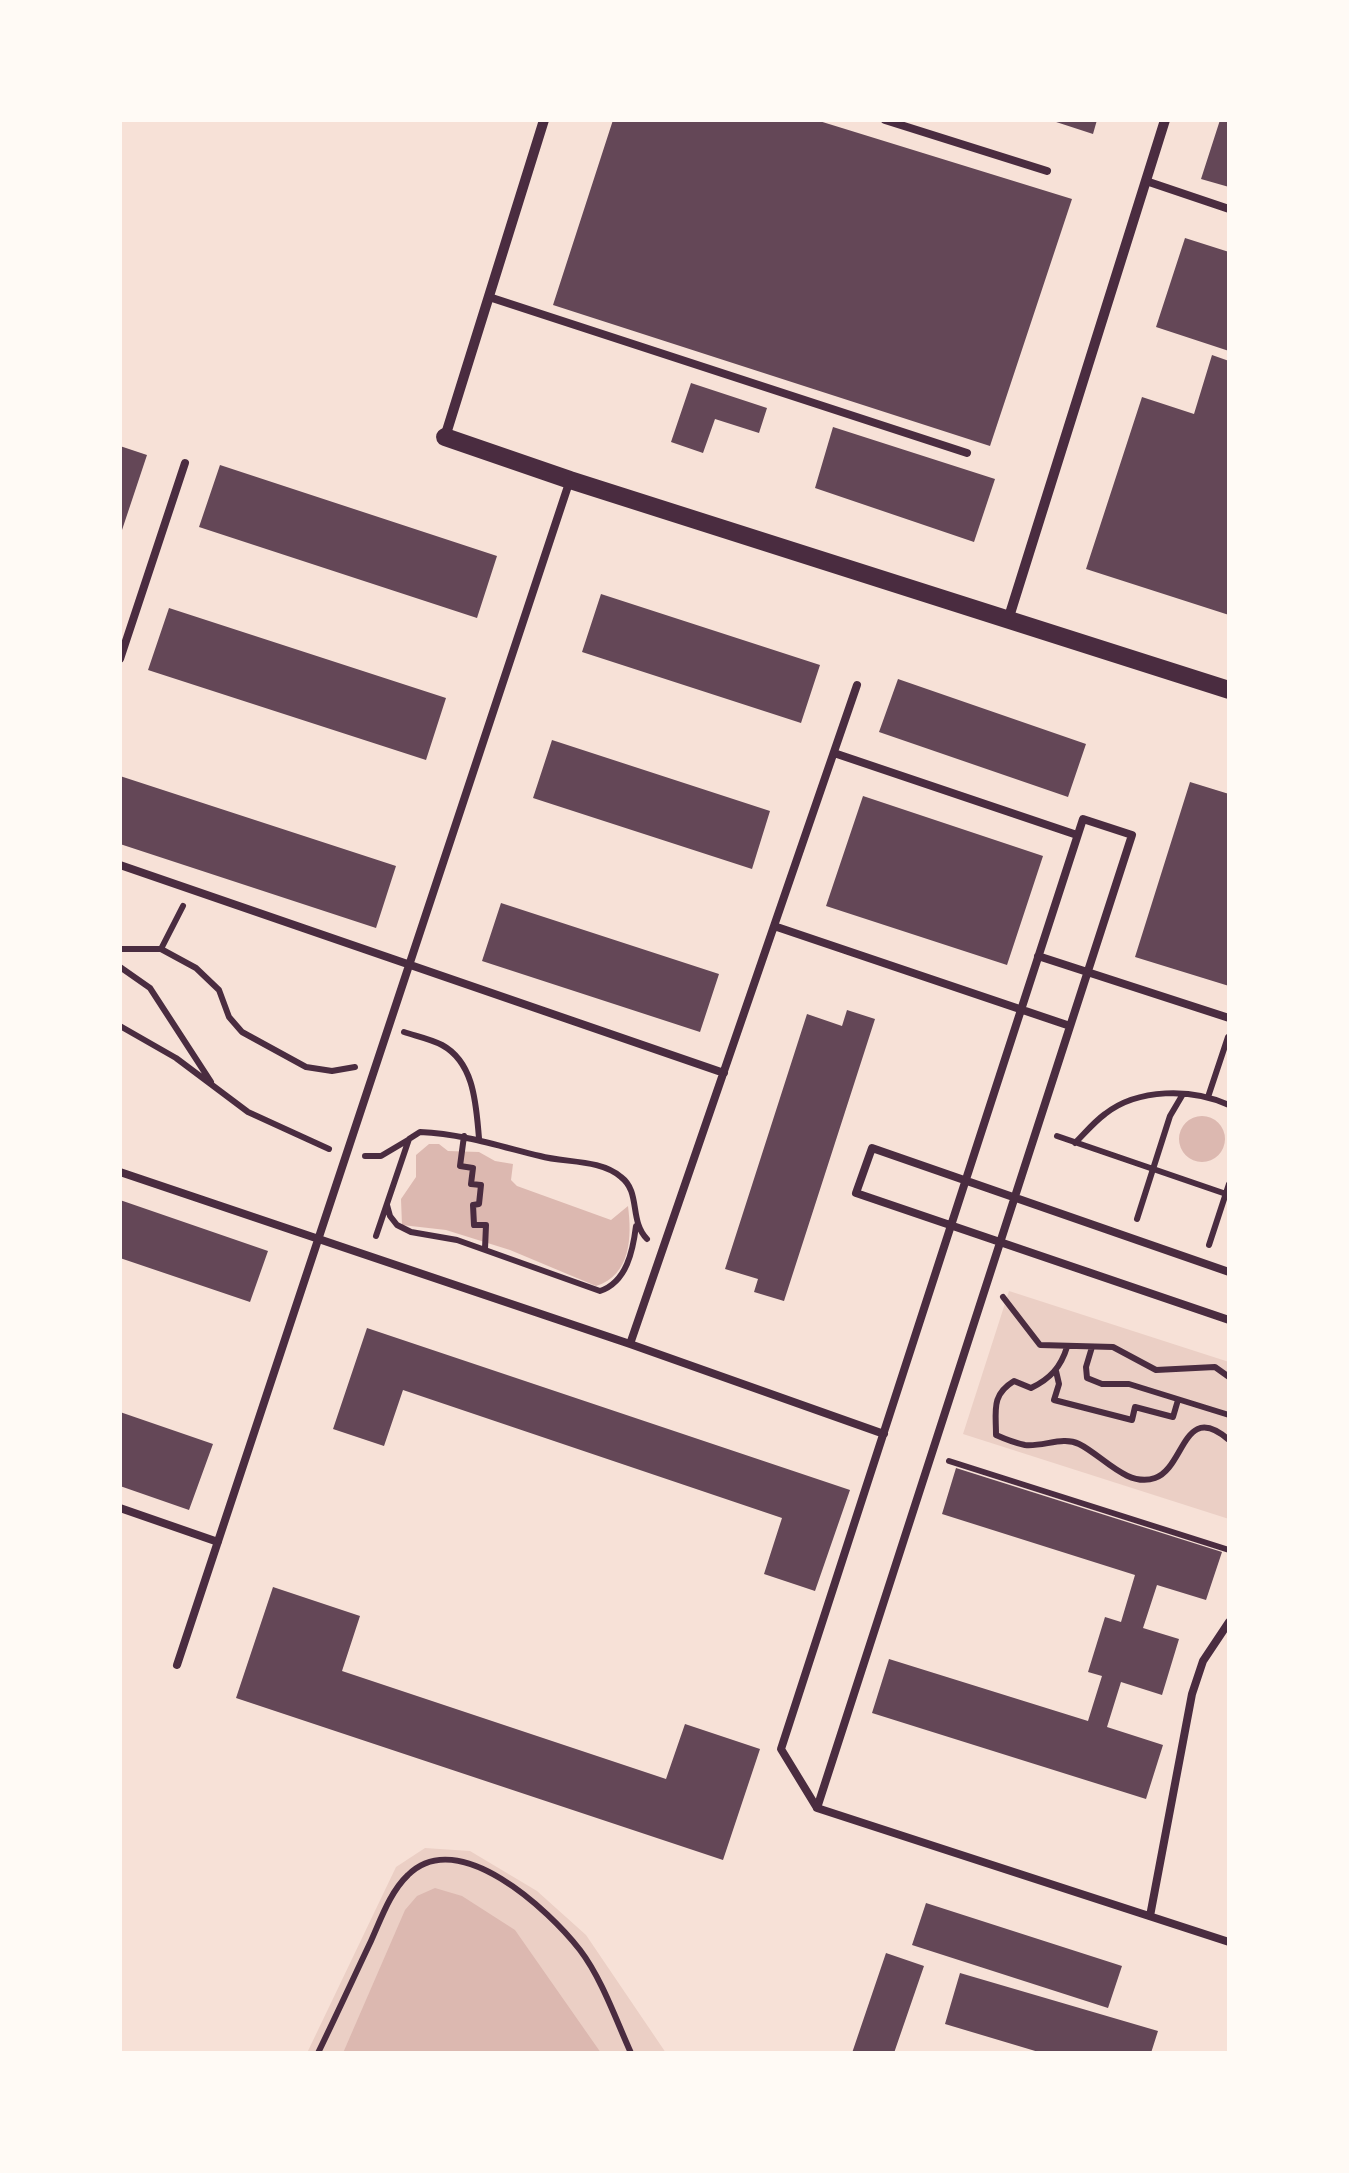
<!DOCTYPE html>
<style>
body{margin:0}
#map{position:relative;width:1349px;height:2173px;overflow:hidden;background:#f7e1d7;font-family:"Source Serif 4",serif}
canvas{display:block}
.frame{position:absolute;inset:0;border:122px solid #fffaf5;pointer-events:none}
</style>
<div id="map">
<canvas width="1349" height="2173"></canvas>
<div class="frame"></div>
</div>
<script>
const context = document.querySelector('canvas').getContext('2d');
context.lineJoin = 'round';
function paint(path, color) { context.fillStyle = color; context.fill(path, 'evenodd'); }
function trace(path, color, width, dash) { context.strokeStyle = color; context.lineWidth = width; context.lineCap = dash ? 'butt' : 'round'; context.setLineDash(dash || []); context.stroke(path); }
const green = new Path2D(`
 M1009,1291L1229,1362V1519L963,1434Z
 M425,1848L470,1851L537,1891L586,1935L666,2053H307L396,1867Z`);
const water = new Path2D(`
 M1179 1139a23 23 0 1 1 46 0a23 23 0 1 1-46 0Z
 M429,1144H439L448,1151L479,1152L495,1161L513,1164L511,1180L517,1186L611,1220L628,1206C632,1237 631,1275 596,1286L510,1250L446,1230L402,1225L401,1199L416,1177V1155Z
 M435,1888L462,1896L515,1930L601,2053H343L405,1910L417,1896Z`);
const building = new Path2D(`
 M613,120H816L1072,199L990,446L553,305Z
 M1050,120H1097L1093,134Z
 M1220,120H1229V187L1201,179Z
 M1185,238L1229,252V351L1156,327Z
 M1212,355L1229,361V615L1086,569L1142,397L1194,414Z
 M691,383L767,408L759,433L715,419L703,453L671,442Z
 M833,427L995,479L974,542L815,488Z
 M120,446L147,455L121,533H120Z
 M220,465L497,556L477,618L199,527Z
 M601,594L820,665L801,723L582,652Z
 M169,608L446,698L426,760L148,670Z
 M898,679L1086,744L1068,797L879,732Z
 M552,740L770,811L752,869L533,798Z
 M120,776L396,866L376,928L120,844Z
 M1190,782L1229,794V986L1135,957Z
 M863,796L1043,856L1007,965L826,906Z
 M501,903L719,974L700,1032L482,961Z
 M847,1010L875,1019L784,1301L754,1292L758,1279L725,1269L807,1014L842,1026Z
 M120,1200L268,1251L250,1302L120,1258Z
 M367,1328L850,1490L815,1591L764,1574L782,1518L403,1390L384,1446L333,1429Z
 M120,1412L213,1444L189,1510L120,1486Z
 M956,1468L1222,1552L1206,1600L1157,1585L1143,1628L1179,1639L1162,1695L1121,1682L1107,1727L1163,1745L1146,1799L872,1713L889,1659L1088,1721L1102,1676L1088,1672L1105,1617L1121,1622L1135,1575L942,1514Z
 M273,1587L360,1616L342,1671L666,1779L685,1724L760,1749L723,1860L236,1698Z
 M926,1903L1122,1966L1108,2008L912,1945Z
 M886,1953L924,1966L894,2053H852Z
 M960,1973L1158,2031L1151,2053H1042L945,2024Z`);
const path = new Path2D(`
 M120,949H161L196,968L219,990L229,1017L242,1032L306,1067L332,1071L355,1067
 M161,949L183,906
 M120,967L150,988L211,1082
 M120,1026L176,1058L248,1112L329,1149
 M404,1032C416,1036 431,1039 442,1045C475,1063 476,1106 479,1138
 M1208,1097L1228,1037
 M464,1136L460,1166L473,1168L471,1184L481,1185L479,1204L473,1205L474,1225H486L485,1249
 M1057,1136L1229,1195
 M1075,1143C1085,1133 1094,1122 1105,1114C1138,1088 1192,1088 1229,1105
 M365,1156H381L408,1140
 M387,1205L390,1216L397,1225L411,1232L457,1240L600,1291C627,1282 633,1250 636,1226
 M1137,1219L1170,1116L1183,1094
 M376,1236L409,1139L420,1132C463,1134 499,1146 540,1156C565,1163 600,1159 621,1177C641,1192 629,1221 647,1239
 M1209,1245L1229,1184
 M1003,1297L1040,1345L1113,1347L1156,1370L1215,1367L1229,1377
 M1067,1347C1061,1367 1050,1379 1031,1388L1014,1381C991,1395 996,1410 996,1435C1005,1439 1015,1443 1025,1445C1043,1447 1063,1436 1079,1444C1102,1455 1127,1488 1155,1478C1185,1468 1183,1400 1229,1440
 M1092,1347L1086,1367L1087,1378L1102,1384H1129L1229,1415
 M1056,1371L1059,1384L1054,1400L1132,1420L1135,1407L1173,1417L1178,1400
 M949,1461L1229,1550
 M318,2053C336,2016 353,1979 371,1941C381,1919 390,1892 408,1875C458,1825 549,1910 580,1950C602,1979 616,2020 631,2053`);
const service = new Path2D(`
 M885,120L1047,171
 M1146,181L1229,209
 M489,297L967,453
 M120,659L185,463
 M834,753L1077,835
 M1083,819L1132,835L817,1808L781,1749Z
 M120,865L724,1073
 M774,926L1070,1026
 M1038,956L1229,1018
 M120,1172L630,1344L884,1434
 M1229,1272L872,1148L856,1193L1229,1320
 M630,1344L857,685
 M120,1508L218,1542
 M177,1665L569,483
 M817,1808L1229,1942
 M1150,1916L1192,1694L1203,1661L1229,1622`);
const minor = new Path2D(`
 M445,437L544,120
 M1008,620L1165,120`);
const tertiary = new Path2D(`
 M445,437L570,480L1229,690`);
paint(green, '#ebcfc5');
paint(water, '#dcb8b0');
paint(building, '#644757');
trace(path, '#4a2c40', 6);
trace(service, '#4a2c40', 8);
trace(minor, '#4a2c40', 10);
trace(tertiary, '#4a2c40', 18);
</script>
